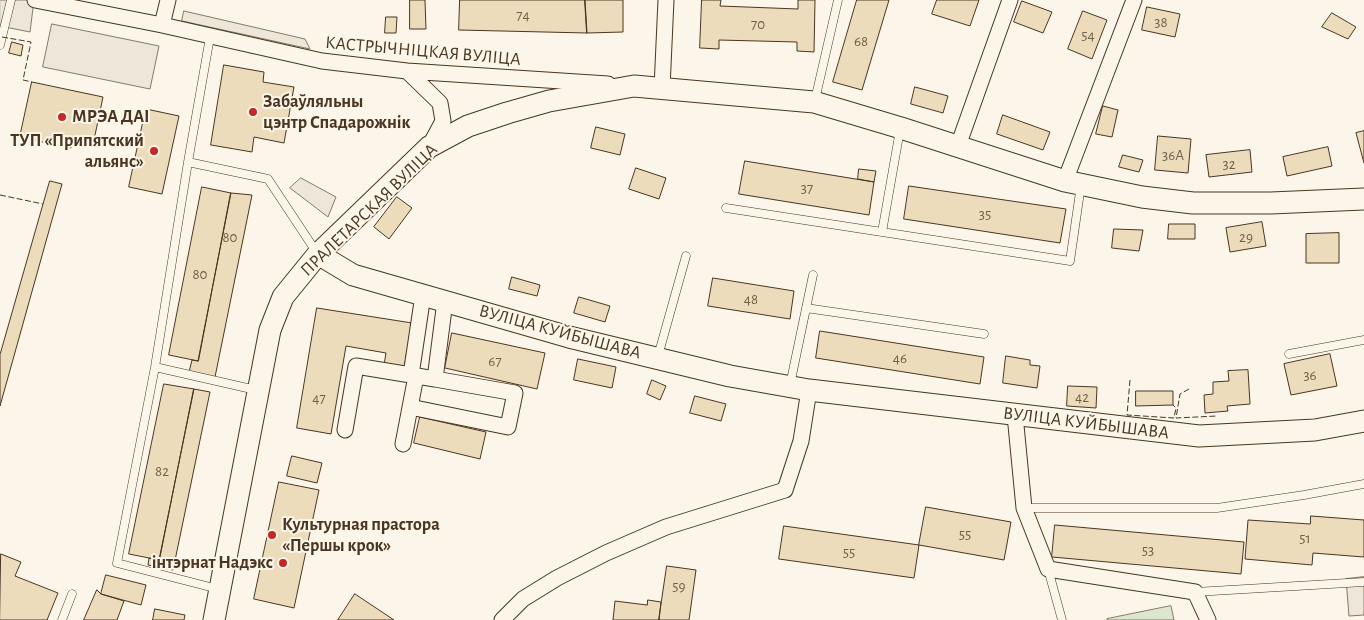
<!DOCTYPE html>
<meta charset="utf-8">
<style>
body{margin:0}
canvas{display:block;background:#fbf6e9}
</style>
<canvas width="1364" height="620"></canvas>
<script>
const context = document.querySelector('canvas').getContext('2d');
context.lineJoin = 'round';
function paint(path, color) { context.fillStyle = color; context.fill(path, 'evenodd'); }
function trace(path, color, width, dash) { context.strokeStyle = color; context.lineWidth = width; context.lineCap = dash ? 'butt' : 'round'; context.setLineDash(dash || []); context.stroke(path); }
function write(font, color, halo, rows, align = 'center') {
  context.font = font + ' "Alegreya Sans",sans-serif'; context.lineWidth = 4; context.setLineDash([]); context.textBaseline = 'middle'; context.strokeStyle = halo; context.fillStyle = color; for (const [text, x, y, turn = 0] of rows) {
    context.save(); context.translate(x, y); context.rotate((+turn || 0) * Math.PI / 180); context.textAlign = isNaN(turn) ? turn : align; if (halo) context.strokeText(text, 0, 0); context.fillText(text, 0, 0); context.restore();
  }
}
const green = new Path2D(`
 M1171,606L1174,620H1107V619Z`);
const parking = new Path2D(`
 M0,0H34L30,32L0,26Z
 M184,11L305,39L310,49L182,21Z
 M52,24L159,46L150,89L43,67Z
 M301,178L336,197L328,217L290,188Z
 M1364,577V615L1349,616L1346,579Z`);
const building = new Path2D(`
 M410,0H425L426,29H410Z
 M460,0H585L587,33L459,30Z
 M585,0H623V32L587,33Z
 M702,0H721L720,6L798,9V0H815L814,52L797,51V42L719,40V49L700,48Z
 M857,0H889L862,90L833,82Z
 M937,0H979L970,26L932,14Z
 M1022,1L1052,12L1043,33L1014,22Z
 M1147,7L1180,14L1175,37L1142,30Z
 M1083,11L1107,20L1092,59L1068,49Z
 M1332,13L1356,27L1348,39L1322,27Z
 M386,17H397L396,33H385Z
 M12,42L23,45L21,56L9,53Z
 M224,65L264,72L263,82L294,87L284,143L254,137L252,152L211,145Z
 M32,82L103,97L94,140L73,136L71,148L20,137Z
 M915,87L948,96L943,113L911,104Z
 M1103,106L1118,110L1112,137L1096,134Z
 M146,109L179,116L162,194L129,187Z
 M1003,115L1050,132L1043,150L997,134Z
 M596,127L625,134L620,155L591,148Z
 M1364,131V163L1356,133Z
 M1158,136L1191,139L1188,173L1155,170Z
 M1328,147L1332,166L1287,176L1283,157Z
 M1250,150L1252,172L1209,177L1206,155Z
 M1123,155L1143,160L1139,172L1119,167Z
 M745,161L874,182L869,215L739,194Z
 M636,168L666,178L659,199L629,189Z
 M859,169L876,171L874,182L858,179Z
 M50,181L62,184L0,406V355Z
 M909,186L1066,209L1060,243L904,219Z
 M202,187L231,193L198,361L169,355Z
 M231,193L252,195L215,377L189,372L192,360L198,361Z
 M397,197L412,208L389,239L374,227Z
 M1262,222L1266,246L1230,252L1226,228Z
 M1169,224H1195V239H1168Z
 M1114,229L1143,230L1139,251L1112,248Z
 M1339,233V263H1306V234Z
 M512,277L540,285L537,296L509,289Z
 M713,278L794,291L790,319L708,306Z
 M579,297L610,306L605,322L574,313Z
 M317,308L412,323L404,368L384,365L386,353L346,346L331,434L297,428Z
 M820,331L984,357L980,384L816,358Z
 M452,333L545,353L537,389L445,368Z
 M1330,354L1337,386L1291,395L1284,364Z
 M1006,356L1030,360V365L1040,366L1037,388L1003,383Z
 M578,359L616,367L612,388L574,380Z
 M1248,370L1250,404L1227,406L1228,411L1205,413L1204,395L1213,394V382L1229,381L1228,371Z
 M652,380L666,386L660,400L647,394Z
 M164,384L194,389L159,560L129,554Z
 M1068,386L1097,387L1096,408L1067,406Z
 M194,389L210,392L173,570L148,565L149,558L159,560Z
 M1136,391H1173V405L1136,406Z
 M695,396L726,404L721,421L690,413Z
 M420,417L486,432L480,459L414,443Z
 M292,456L322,463L317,483L287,476Z
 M279,482L319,490L294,608L254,599Z
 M926,507L1011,522L1004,560L919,545Z
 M1311,516L1364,520V557L1313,553L1312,565L1245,559L1248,520L1310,524Z
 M1055,525L1244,542L1241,574L1052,557Z
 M784,526L919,545L914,578L779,559Z
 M1,554L21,562L15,576L58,593L47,620H0Z
 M667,566L696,570L689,620H659Z
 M106,575L146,585L141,605L101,594Z
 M97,590L101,594L124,601L117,620H84Z
 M355,594L394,620H338Z
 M648,600L661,602L659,620H613L615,601L647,605Z
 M155,609L185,615L184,620H153Z`);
const service = new Path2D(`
 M210,37L188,162L155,367L117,563L218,589
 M0,45L11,0
 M815,100L838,0
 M900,130L882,232L1070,261L1081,185
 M188,162L268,179L317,253
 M726,208L882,232
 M806,308L984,334
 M1289,354L1364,340
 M658,356L686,256
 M155,367L256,390
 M790,385L813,275
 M1024,508H1217L1304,495L1364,484
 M1048,569L1062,620
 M1195,592L1364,582
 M62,620L72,594`);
const minor = new Path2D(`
 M35,0L162,25L322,61L407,71L608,84
 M162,25L168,0
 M407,71L440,103L443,121L429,147
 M662,88L666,0
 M958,146L1010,0
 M1065,181L1134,0
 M411,375L435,379L445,301
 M410,407L508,427L515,393L435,379
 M1015,415L1024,508L1048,569L1195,592L1208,620
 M345,430L356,366L411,375L423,295
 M403,444L416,376
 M502,620L523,599L557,578L606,553L666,527L785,490L801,441L809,390`);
const secondary = new Path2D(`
 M318,254L353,275L569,337L730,376L809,390L1199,436L1315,430L1364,421
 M214,620L270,330L283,297L318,254L429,147L468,126L507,113L549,101L634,86L814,102L901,128L1065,181L1142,197L1193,203H1271L1364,199`);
const fence = new Path2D(`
 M2,37L31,42L23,80L32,82
 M0,195L43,204
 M1130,380L1127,415L1174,418L1176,408L1173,405
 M1189,389L1180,394L1176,418L1217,416`);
const markers = [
 [253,112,5,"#c62828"],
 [62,117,5,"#c62828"],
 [154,151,5,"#c62828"],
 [272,535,5,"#c62828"],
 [283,563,5,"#c62828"]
];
const numberNames = [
 ["74",523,15],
 ["38",1161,22],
 ["70",758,24],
 ["54",1088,35],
 ["68",861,41],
 ["36А",1173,155],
 ["32",1229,164],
 ["37",807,188],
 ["35",985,214],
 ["80",230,237],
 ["29",1246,237],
 ["80",200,274],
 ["48",751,299],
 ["46",900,358],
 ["67",495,361],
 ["36",1310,375],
 ["42",1082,397],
 ["47",319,398],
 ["82",162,471],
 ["55",965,534],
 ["51",1305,538],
 ["53",1148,550],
 ["55",849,552],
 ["59",679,586]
];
const streetNames = [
 ["КАСТРЫЧНІЦКАЯ ВУЛІЦА",423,51,5],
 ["ПРАЛЕТАРСКАЯ ВУЛІЦА",369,210,-44],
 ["ВУЛІЦА КУЙБЫШАВА",560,332,15],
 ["ВУЛІЦА КУЙБЫШАВА",1086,423,7]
];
const poiNames = [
 ["Забаўляльны",263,102],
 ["цэнтр Спадарожнік",263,123],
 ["МРЭА ДАІ",72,117],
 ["ТУП «Припятский",144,141,"right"],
 ["альянс»",144,162,"right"],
 ["Культурная прастора",282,525],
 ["«Першы крок»",282,546],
 ["інтэрнат Надэкс",273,563,"right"]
];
paint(green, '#dce7d0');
trace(green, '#887966', 1);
paint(parking, '#ede7d9');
trace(parking, '#887966', 1);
paint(building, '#ecdcbc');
trace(building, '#4a3520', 1);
trace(service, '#4a3520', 9);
trace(minor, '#4a3520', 17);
trace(secondary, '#4a3520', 23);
trace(service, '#fbf6e9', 8);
trace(minor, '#fbf6e9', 15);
trace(secondary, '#fbf6e9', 21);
trace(fence, '#4a3520', 1, [6, 2.5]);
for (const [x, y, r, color] of markers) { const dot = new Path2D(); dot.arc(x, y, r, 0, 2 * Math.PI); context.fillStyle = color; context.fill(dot); trace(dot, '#fbf6e9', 2); }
write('15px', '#725f47', null, numberNames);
write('18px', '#4a3520', '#fbf6e9', streetNames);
write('bold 18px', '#4a3520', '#fbf6e9', poiNames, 'left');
</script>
